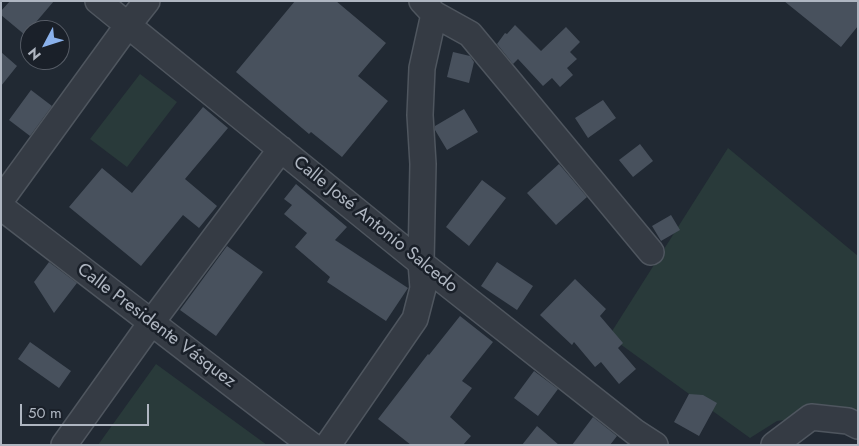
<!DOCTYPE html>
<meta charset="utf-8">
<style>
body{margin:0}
#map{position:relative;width:859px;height:446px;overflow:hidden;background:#212933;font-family:Jost,sans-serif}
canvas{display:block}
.frame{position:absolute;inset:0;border:2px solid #afb6c1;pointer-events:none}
.north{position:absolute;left:20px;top:20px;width:50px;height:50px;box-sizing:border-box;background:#1a2029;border:1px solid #565c66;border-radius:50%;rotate:230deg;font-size:14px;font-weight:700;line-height:20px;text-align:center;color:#afb6c1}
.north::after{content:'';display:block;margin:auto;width:18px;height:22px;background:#8ab1eb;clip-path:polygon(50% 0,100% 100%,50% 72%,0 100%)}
.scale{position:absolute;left:20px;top:404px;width:129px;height:22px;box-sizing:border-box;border:2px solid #afb6c1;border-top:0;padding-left:6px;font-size:15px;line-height:18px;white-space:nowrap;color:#afb6c1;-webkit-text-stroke:4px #1a2029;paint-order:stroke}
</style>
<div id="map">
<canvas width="859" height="446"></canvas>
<div class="frame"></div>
<div class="north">N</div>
<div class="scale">50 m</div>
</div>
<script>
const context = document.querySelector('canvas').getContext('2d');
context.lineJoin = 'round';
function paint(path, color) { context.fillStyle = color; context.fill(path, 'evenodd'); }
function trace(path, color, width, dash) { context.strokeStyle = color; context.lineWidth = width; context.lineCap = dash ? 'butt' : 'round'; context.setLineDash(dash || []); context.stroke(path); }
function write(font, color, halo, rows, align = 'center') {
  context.font = font + ' Jost,sans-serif'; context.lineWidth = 5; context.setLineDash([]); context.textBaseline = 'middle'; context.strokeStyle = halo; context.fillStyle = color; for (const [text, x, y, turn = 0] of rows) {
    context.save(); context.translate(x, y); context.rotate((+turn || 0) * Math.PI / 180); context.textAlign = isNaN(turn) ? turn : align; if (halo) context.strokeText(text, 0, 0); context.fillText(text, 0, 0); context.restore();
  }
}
const green = new Path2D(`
 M140,74L177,102L127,167L90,139Z
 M728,148L858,256V428L822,415L777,421L750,438L609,336Z
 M156,364L267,445H98Z`);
const building = new Path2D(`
 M10,1H54L25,35L1,15V11Z
 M295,1H336L386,43L358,76L388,101L342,157L311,132L309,134L236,72Z
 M784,1H858V26L841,47Z
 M515,25L541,51L566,27L580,42L570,52L577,59L567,68L573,75L560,87L552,78L543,86L518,59L513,64L497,44L505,33L507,34Z
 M1,52L17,66L1,86Z
 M453,52L470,56L474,62L469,83L447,77Z
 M31,90L52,106L30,136L9,120Z
 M603,100L616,118L588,138L575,118Z
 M203,107L228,128L185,179L217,206L199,228L183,215L141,266L69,207L102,168L132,193Z
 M464,109L478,132L447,150L435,130V126Z
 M640,144L653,161L633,177L619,160Z
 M559,164L587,197L556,225L527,193Z
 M482,180L506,198L469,246L446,227Z
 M296,184L347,227L335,240L408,288L386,321L327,282L330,277L295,247L307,233L284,214L292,205L284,199Z
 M671,215L680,230L661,241L652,226Z
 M227,246L263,272L216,336L180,310Z
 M49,262L77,283L54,313L34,282Z
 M497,262L533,286L517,310L481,286Z
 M575,279L606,309L600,316L623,343L618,348L636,369L619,384L601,362L595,367L574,342L572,345L540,315Z
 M460,316L493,342L462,381L472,388L450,417L471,436L463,445H411L378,419L428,354L429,355Z
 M30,342L71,371L59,388L18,359Z
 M534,371L558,389L538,416L514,398Z
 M689,394L703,395L717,403L699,436L674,422Z
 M593,417L617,436L610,445H572Z
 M537,426L559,445H522Z`);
const minor = new Path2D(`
 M98,1L421,263L635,432L655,445
 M422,1L434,14L470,34L651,252
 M1,200L128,25L147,1
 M1,207L311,445
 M64,445L151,323L281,149
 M328,445L415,319L423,288L421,263L423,164L420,115L422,68L434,14
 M774,445L811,417L848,421L858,426`);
const streetNames = [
 ["Calle José Antonio Salcedo",375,225,39],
 ["Calle Presidente Vásquez",156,326,37]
];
paint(green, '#293a3a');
paint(building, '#48515d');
trace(minor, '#4f565f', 28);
trace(minor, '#353b44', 25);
write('18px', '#afb6c1', '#1a2029', streetNames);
</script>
